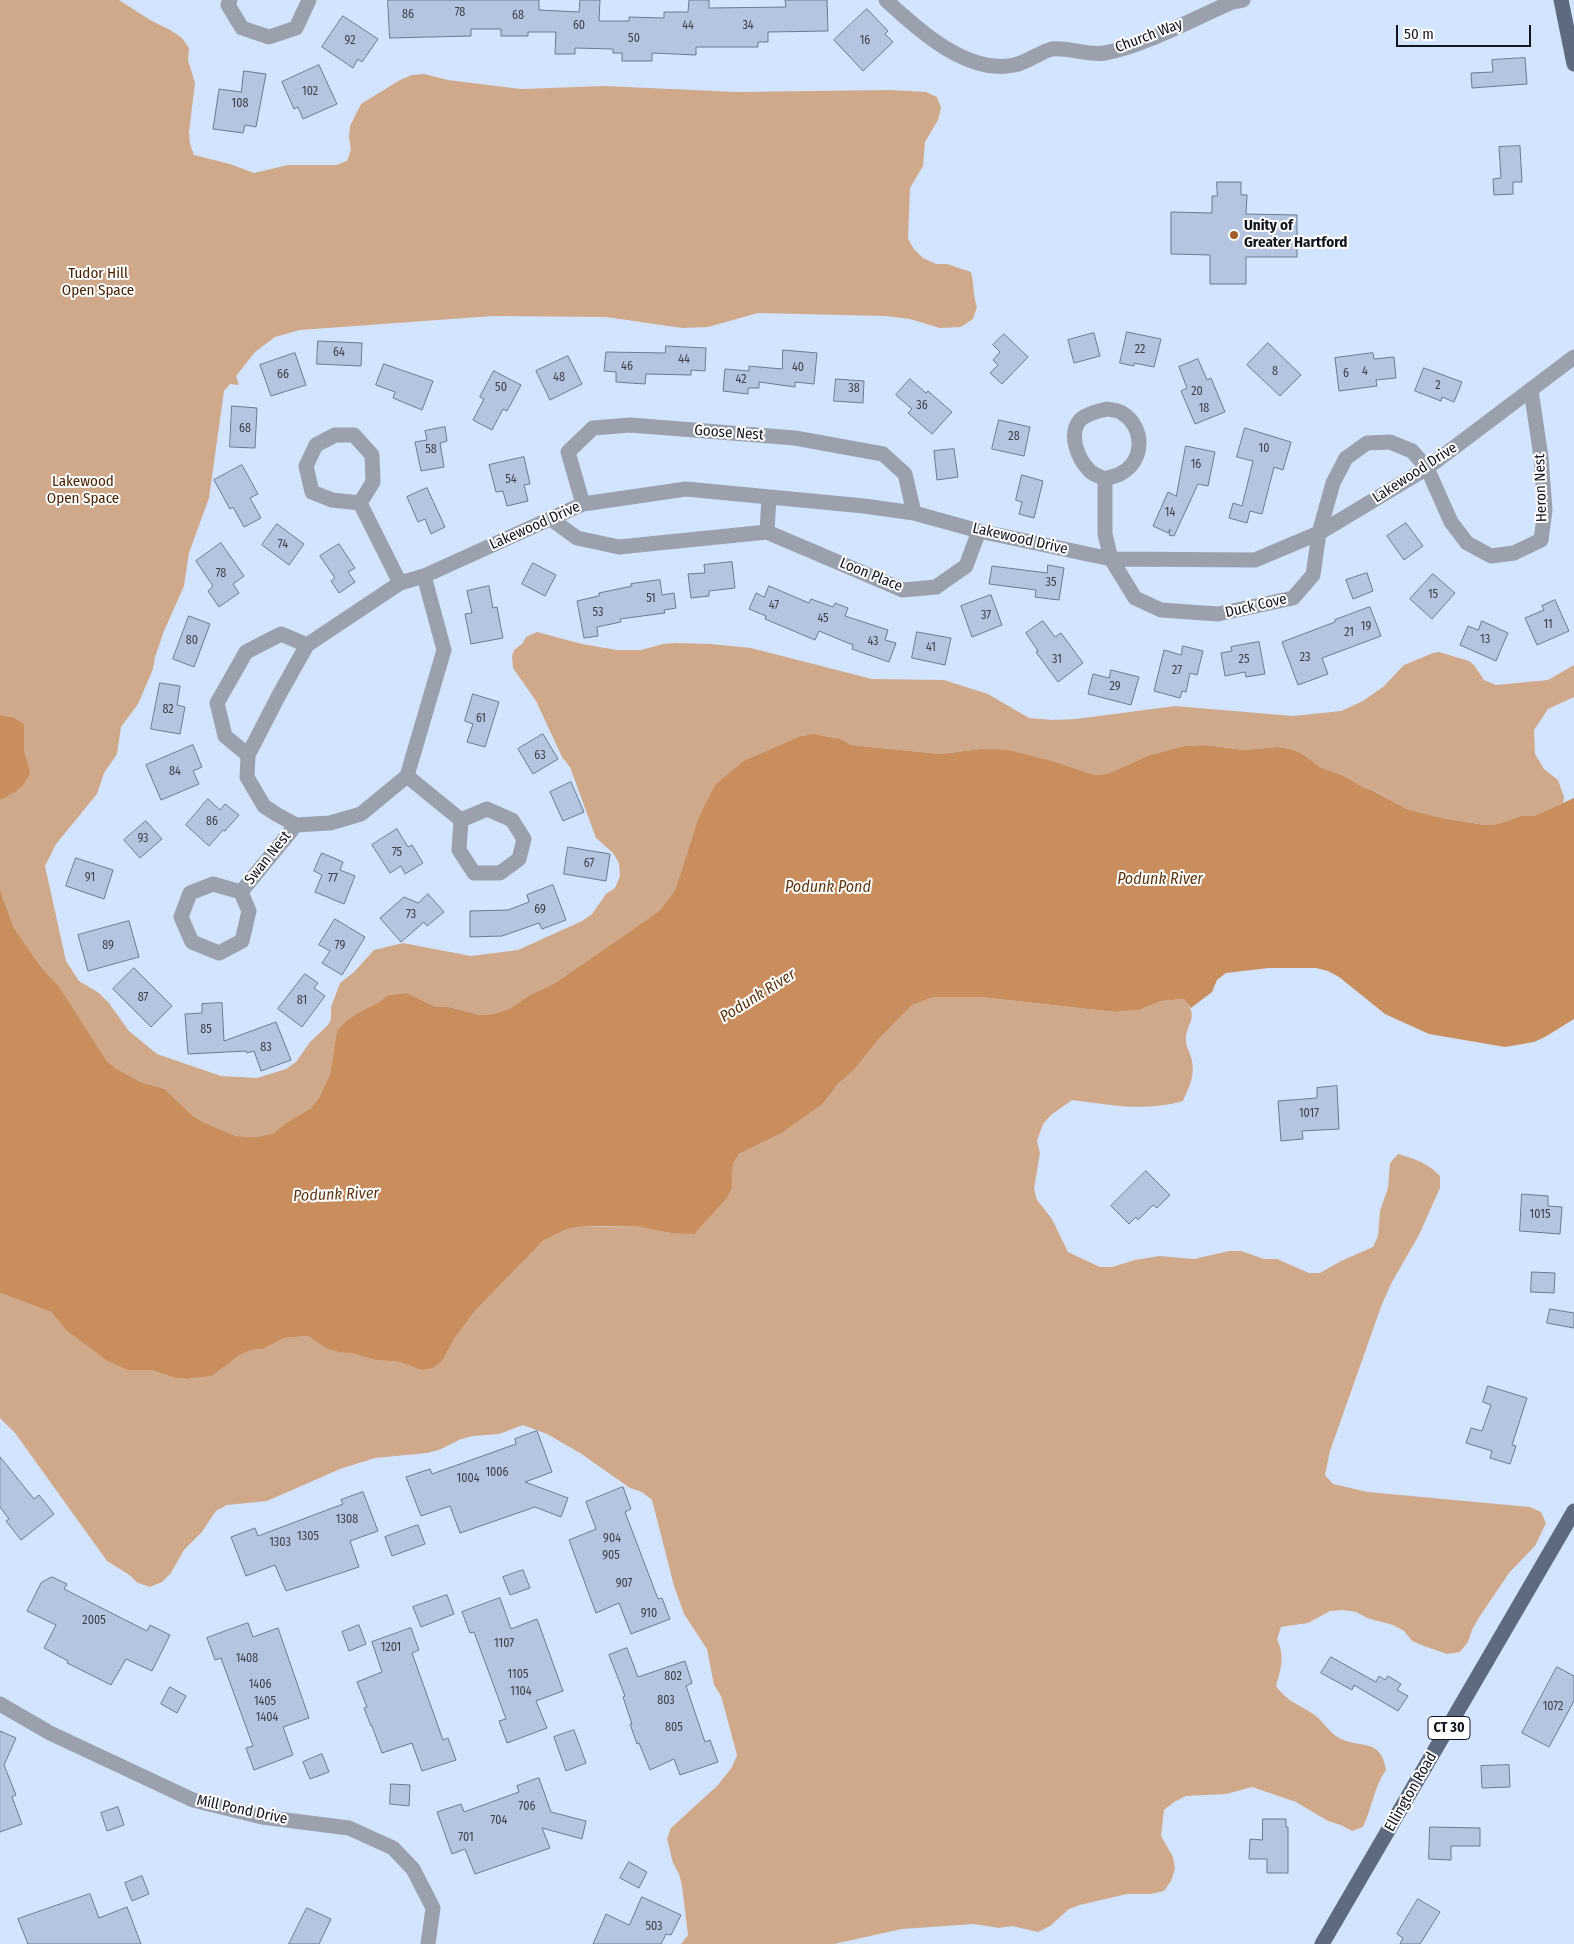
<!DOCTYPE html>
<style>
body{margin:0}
#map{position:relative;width:1574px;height:1944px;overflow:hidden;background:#d3e4fe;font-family:"Fira Sans Condensed",sans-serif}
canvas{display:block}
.scale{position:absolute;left:1396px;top:25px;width:135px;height:22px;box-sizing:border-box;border:2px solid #10151e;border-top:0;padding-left:6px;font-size:15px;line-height:18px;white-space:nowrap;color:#10151e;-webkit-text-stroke:4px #fff;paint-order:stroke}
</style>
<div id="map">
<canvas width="1574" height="1944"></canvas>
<div class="scale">50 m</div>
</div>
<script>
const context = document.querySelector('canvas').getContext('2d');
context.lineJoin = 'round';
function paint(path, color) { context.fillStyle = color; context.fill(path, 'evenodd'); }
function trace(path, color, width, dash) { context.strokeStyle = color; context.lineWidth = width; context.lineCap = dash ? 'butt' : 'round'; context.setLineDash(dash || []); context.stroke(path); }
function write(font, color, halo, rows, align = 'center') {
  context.font = font + ' "Fira Sans Condensed",sans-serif'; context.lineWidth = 4; context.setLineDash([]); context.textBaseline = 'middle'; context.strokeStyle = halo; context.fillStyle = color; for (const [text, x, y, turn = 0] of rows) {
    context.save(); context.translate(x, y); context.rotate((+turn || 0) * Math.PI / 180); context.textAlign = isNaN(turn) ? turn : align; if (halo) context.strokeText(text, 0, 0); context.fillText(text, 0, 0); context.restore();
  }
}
const green = new Path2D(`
 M0,0H119L150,20L172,31L182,38L189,48L188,60L195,83L189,132L190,144L194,155L230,164L254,173L288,165H336L347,161L351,150L349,137L350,126L361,104L400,80L412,75L424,74L448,80L521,89L605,86L737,92L890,90L926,92L937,97L941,108L938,120L925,142L923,166L910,188L908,239L914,249L923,258L936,264H947L971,272C974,284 973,295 977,307L973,319L961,327L940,328L910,319L885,316L758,313L708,327L682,328L606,317L493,316L300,330L275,337L255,352L236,376L239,385L230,384L224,391L209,498L189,553L184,586L164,631L155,657L153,669L138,704L121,727L117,754L104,773L97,794L56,844L45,866L66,961L79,981L99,993L108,1002L129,1031L157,1054L221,1076L257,1078L286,1069L296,1062L310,1042L328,1025L331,1019V1007L340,983L354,972L374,950L403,943L471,956L518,950L582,921L592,914L606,894L615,888L620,876L619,863L613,853L596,838L570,767L562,757L536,701L513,668L512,656L514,650L523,643L526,637L537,632L582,644L617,650H641L663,644L675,643L711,644L751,648L872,679L944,680L988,694L1029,718L1053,720L1076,719L1175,706L1293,716L1341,711L1363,701L1383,687L1404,665L1433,653L1439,652L1469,661L1474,665L1484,680L1496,685L1548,680L1574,665V697L1548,709L1534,730L1535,754L1544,769L1558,780L1564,797L1563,803L1534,816H1521L1498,824L1485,825L1442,818L1407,809L1375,791L1363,787L1342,775L1320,767L1301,753L1290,749L1278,747L1243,750L1208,745L1184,746L1150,755L1107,774L1095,775L1059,763L981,749L940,754L851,745C834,736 820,733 801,736L698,819L675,890L660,910L649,918L555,983L530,995L509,1009L493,1014L480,1015L449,1007H436L407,993L388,995L379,1002L356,1014L346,1021L337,1030L330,1074L319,1098L311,1108L284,1124L274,1133L256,1137L236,1136L205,1123L193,1116L165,1089L141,1082L117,1069L107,1061L59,988L42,968L14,928L0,890V800C21,781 39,762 15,737C10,732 6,727 0,723Z
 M934,997H980L1115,1012L1139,1010L1161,1001L1184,999C1201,1019 1185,1022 1186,1042C1186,1047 1190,1052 1191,1057C1196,1074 1190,1085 1183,1101C1144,1112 1111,1105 1072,1100L1051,1115L1043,1124L1037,1141L1040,1153L1034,1189L1037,1200L1052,1219L1068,1252L1100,1267H1112L1135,1260L1159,1256L1194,1259L1229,1251H1241L1264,1259H1277L1309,1273H1320L1341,1261L1373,1247L1378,1236L1380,1211L1388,1188L1390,1163L1398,1154C1415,1159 1428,1163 1440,1176V1188L1419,1235L1392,1282L1382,1304L1330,1451L1325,1475L1333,1484L1368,1492L1530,1507L1541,1512L1546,1523L1535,1546L1509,1573L1478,1619L1472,1630L1468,1642L1460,1652L1447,1654L1424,1646L1412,1641L1404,1631L1393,1625L1367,1618L1356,1612L1343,1610L1330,1611L1308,1623L1281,1627L1277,1639C1285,1656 1281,1669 1276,1686C1289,1703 1297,1703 1313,1714C1323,1720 1328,1732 1339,1738C1360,1749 1381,1737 1386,1770C1374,1787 1372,1808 1363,1827L1352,1831L1341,1825L1328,1821L1296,1802L1252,1787L1226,1794L1186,1796L1174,1802L1164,1810L1161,1836L1173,1857L1175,1869L1171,1881L1164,1891L1151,1894H1127L1080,1905L1069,1909L1050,1926L1038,1932L1012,1926L999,1928L974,1924L902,1929L834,1944H681L688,1935L682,1886L679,1874L673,1863L667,1839L671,1828L718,1785L732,1767L737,1755L721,1696L714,1685L707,1649L684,1614L674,1586L652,1500L642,1492L630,1488L580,1453L547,1434L523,1425L499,1434L473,1436L461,1439L439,1450L427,1453L375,1458L340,1469L267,1501L227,1505L216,1511L201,1533L184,1550L171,1573L162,1582L150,1587L138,1583L128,1574L107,1561L15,1433L0,1418V1293L51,1312L66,1330L128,1370H151L175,1378L187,1379L212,1376L240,1355L251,1350L263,1349L284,1338L308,1336L327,1349L351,1353L375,1360L399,1362L421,1370L443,1360L454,1339L475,1311L543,1241L565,1230L576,1227L635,1226L670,1233L732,1188L733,1164L739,1154L782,1133L823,1104L838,1084L855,1069L878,1040L912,1005Z`);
const water = new Path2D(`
 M0,715L14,718L24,724V749L30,773L24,784L15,792L0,800Z
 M814,734L840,739L851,745L940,754L981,749L1008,750L1059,763L1095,775L1107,774L1150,755L1184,746L1207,745L1243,750L1278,747L1290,749L1301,753L1320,767L1342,775L1363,787L1374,791L1407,809L1442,818L1485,825L1498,824L1521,816H1534L1574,798V1019L1545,1037L1534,1042L1505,1047L1429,1034L1385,1014L1339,977L1328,971L1316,968H1269L1226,973L1217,980L1212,992L1191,1008L1184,999L1161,1001L1139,1010L1115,1012L980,997H934L912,1005L878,1040L855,1069L838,1084L823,1104L782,1133L739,1154L733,1164L732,1188L726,1199L694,1234L670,1233L635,1226H600L576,1227L565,1230L543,1241L475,1311L454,1339L443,1360L433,1368L421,1370L399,1362L375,1360L351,1353L339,1352L327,1349L308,1336L284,1338L263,1349L251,1350L240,1355L212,1376L187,1379L175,1378L151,1370H128L106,1360L66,1330L51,1312L0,1293V890L14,928L42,968L59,987L107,1061L117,1069L141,1082L165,1089L193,1116L205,1123L236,1136L256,1137L274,1133L284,1124L311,1108L319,1098L330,1074L337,1030L346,1021L356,1014L379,1002L388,995L407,993L436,1007H449L480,1015L493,1014L509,1009L530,995L555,983L649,918L660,910L675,890L698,819L715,785L744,761L801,736Z`);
const building = new Path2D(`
 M388,0H539V10L579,12L580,0H600L599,21H629V17L664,18V12H688L689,0H709V8L786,7L785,0H827L828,31L768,32V42H758V47H696V55L652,53V61H622V53H613V49L575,48V54H555L556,32H528V36H501V29H471V36L390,38Z
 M867,9L888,31L885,34L893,42L863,71L834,40Z
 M343,16L378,39L362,62L358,59L353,68L322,47Z
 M1525,58L1527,84L1472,88L1471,73L1493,72L1492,60Z
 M319,65L337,104L303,119L298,107L294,109L282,82Z
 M244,71L266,74L256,127L245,125L243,133L213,129L219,89L241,92Z
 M1520,146L1522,182H1513V194L1494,195L1493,179L1501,178L1499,147Z
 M1217,182H1241V195H1247L1246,214L1297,215V257H1246V284H1210V255L1171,254V212L1212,213V196H1217Z
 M1127,332L1161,339L1154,367L1134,363V366L1120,363Z
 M1094,333L1100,356L1074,363L1068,340Z
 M1004,334L1028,357L1002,384L990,373L998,365L993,360L1000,352L993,345Z
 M318,341L362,343L361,366L317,364Z
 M1268,343L1301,375L1280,396L1247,365Z
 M666,346L706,348L705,371L691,370V375L646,374L645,384L616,382V372L604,371L606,352L665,353Z
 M783,350L817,353L814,384L795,382V387L759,382V388H748V394L723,391L725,369L749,371V366L782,369Z
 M295,353L306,385L271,396L260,365Z
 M1373,353L1374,359L1394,357L1396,378L1376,380L1377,386L1339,391L1335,358Z
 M568,356L582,384L550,400L536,371Z
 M1198,359L1207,380L1211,378L1225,412L1195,424L1181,391L1187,388L1179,367Z
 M384,364L433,381L422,410L393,398L395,392L376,385Z
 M1424,368L1462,382L1454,402L1442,397L1441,401L1415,391Z
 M494,371L521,385L507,411L503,409L492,430L473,420L484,399L480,397Z
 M836,379L864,381L863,403L834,401Z
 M910,379L926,393L928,391L952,412L932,434L908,413L912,409L896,395Z
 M232,406L257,408L255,448L230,447Z
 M999,420L1030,427L1024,456L992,449Z
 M445,427L447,441L440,443L444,467L421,471L415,442L427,440L425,431Z
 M1245,428L1291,442L1283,470L1274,467L1262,514L1250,511L1247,523L1229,518L1233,503L1242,506L1253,461L1237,457Z
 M1186,446L1215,452L1208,486L1198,484L1174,536L1169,535L1170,529L1168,533L1153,526L1168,492L1176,496Z
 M954,449L958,477L937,480L934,451Z
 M524,457L530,484L524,485L528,501L507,506L503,491L496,492L489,465Z
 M242,465L258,494L250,498L261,518L244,527L233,507L230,509L214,480Z
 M1022,475L1043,481L1034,518L1019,514L1022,502L1016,500Z
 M427,488L445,527L431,534L425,519L418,522L407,497Z
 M1406,523L1423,546L1404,560L1387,536Z
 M277,524L304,544L289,565L262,545Z
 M221,543L244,576L233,584L239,593L219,607L208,591L213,586L196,561Z
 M339,544L355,568L348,572L355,582L339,593L331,581L335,578L320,556Z
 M732,562L735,588L709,591V596L691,598L688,574L705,573L704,565Z
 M533,563L556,575L545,596L522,584Z
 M1048,565L1064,568L1059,600L1035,597L1036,590L989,584L992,566L1047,573Z
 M1367,573L1373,591L1353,599L1346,580Z
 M1433,574L1455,593L1432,619L1410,599Z
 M660,580L662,595L674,593L676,608L664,610L665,613L620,619L621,622L597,627L598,636L584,638L577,601L599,596V593L632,586L631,584Z
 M489,586L493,608L497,607L503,638L471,644L465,614L472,613L467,591Z
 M769,586L809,603L811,599L833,607L835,603L848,608L845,616L888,630L885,640L896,643L889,662L852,649L853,645L819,631L815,640L765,619L766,616L749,609L756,593L764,597Z
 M991,595L1002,625L972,637L961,606Z
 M1555,600L1569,631L1537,645L1525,618L1544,610L1542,606Z
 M1370,607L1381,636L1322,658L1328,674L1298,685L1282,642L1335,622V620Z
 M189,616L210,624L194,667L173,659Z
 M1043,621L1055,637L1061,633L1083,663L1058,682L1036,652L1038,651L1026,633Z
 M1482,621L1508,633L1496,661L1460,645L1468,626L1478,630Z
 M917,632L951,638L945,665L912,658Z
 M1259,642L1265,674L1246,677L1245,672L1225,676L1221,653L1232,651L1231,647Z
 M1183,646L1203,651L1197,675L1190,673L1186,692L1182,691L1180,698L1154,691L1164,650L1181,655Z
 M1111,670L1139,677L1131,705L1088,694L1093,674L1109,678Z
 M160,683L180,686L177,705L185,707L180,734L151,729Z
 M473,694L499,702L485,747L467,742L473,724L465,721Z
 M543,734L558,759L533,774L518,749Z
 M193,745L202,767L193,771L199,784L161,800L146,765Z
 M571,782L584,812L563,821L550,792Z
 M208,799L220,810L225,804L239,815L225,831L223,830L209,846L186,825Z
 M146,821L162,839L140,858L124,840Z
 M397,829L408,847L412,845L423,863L405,874L401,866L390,873L372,845Z
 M568,847L610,854L606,881L564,874Z
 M322,853L343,862L340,870L355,876L344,904L315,892L322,875L314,871Z
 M76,858L113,870L104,899L66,886Z
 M553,885L566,920L542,929L539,923L502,936L470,937V911L508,910L529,902L527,895Z
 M428,894L444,912L427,926L424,922L401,942L380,918L404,897L418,903Z
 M335,919L365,937L342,975L322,963L330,951L319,945Z
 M129,921L139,957L88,971L78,935Z
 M134,968L172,1006L151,1027L113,989Z
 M305,974L318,983L314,988L325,996L302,1027L278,1009Z
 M222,1003L224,1041L276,1022L291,1060L261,1071L254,1051L247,1053L246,1051L188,1054L185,1014L202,1013V1004Z
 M1337,1086L1339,1129L1302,1131L1303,1139L1281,1141L1278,1101L1317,1098V1088Z
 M1146,1171L1170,1195L1157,1208L1153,1205L1138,1220L1136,1217L1129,1224L1111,1206Z
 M1522,1194L1548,1196V1206L1562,1207L1560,1234L1520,1231Z
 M1532,1272L1555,1273L1554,1293L1531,1292Z
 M1550,1309L1574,1313V1328L1547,1323Z
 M1488,1386L1527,1398L1512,1445L1516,1446L1510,1464L1490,1458L1492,1451L1466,1443L1471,1428L1482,1431L1491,1405L1483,1402Z
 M537,1431L552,1472L525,1482L568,1498L561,1517L535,1507L460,1533L450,1506L421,1516L406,1477L430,1469L432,1474L516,1444L515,1439Z
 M0,1457L34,1499L39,1495L54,1514L21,1540L6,1521L9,1519L0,1507Z
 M623,1487L631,1509L625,1512L658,1599L662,1598L670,1619L631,1634L619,1603L596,1613L569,1540L596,1529L586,1502Z
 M363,1492L378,1531L350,1541L359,1567L286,1591L275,1565L246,1576L231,1537L255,1528L258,1536L343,1504L341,1500Z
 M418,1525L425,1544L392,1556L385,1537Z
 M523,1570L530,1588L510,1595L503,1577Z
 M52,1577L67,1584L64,1589L147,1631L150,1625L170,1635L152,1671L126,1659L111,1685L67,1663L68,1661L44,1648L56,1625L27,1611L41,1583Z
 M447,1595L454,1614L421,1627L413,1607Z
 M500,1598L511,1629L537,1619L563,1691L536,1701L547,1728L507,1743L499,1721L506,1719L474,1632L470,1633L462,1612Z
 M248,1623L253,1637L278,1628L309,1718L283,1727L293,1755L254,1770L246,1748L253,1746L221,1658L215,1660L207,1638Z
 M359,1625L366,1644L349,1651L342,1632Z
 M411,1628L419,1650L412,1653L443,1740L448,1738L456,1760L422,1771L412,1743L382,1753L372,1726H371L364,1708L367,1707L357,1682L382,1672L372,1642Z
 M627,1648L638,1677L685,1661L692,1683L686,1686L705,1742L710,1740L718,1762L680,1775L674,1759L650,1770L639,1743L637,1744L630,1724H632L623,1697L625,1696L609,1655Z
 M1331,1657L1376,1682L1379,1676L1385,1680L1388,1676L1401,1684L1397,1690L1408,1696L1398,1711L1354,1685L1352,1690L1321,1673Z
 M1557,1667L1574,1676V1701L1549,1747L1522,1733Z
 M170,1687L186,1696L177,1713L161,1704Z
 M574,1730L586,1763L566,1771L554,1737Z
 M0,1731L16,1738L4,1765L16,1795L12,1797L22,1824L0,1832Z
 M322,1754L329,1772L310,1779L303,1762Z
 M1509,1765L1510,1787L1482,1788L1481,1766Z
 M539,1778L551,1812L586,1821L582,1839L542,1828L550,1848L475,1874L465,1849L452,1854L437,1812L461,1804L464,1812L519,1792L517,1786Z
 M391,1784L410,1785L409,1806L390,1804Z
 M118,1807L124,1825L107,1831L101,1813Z
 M1263,1819H1286V1827H1288V1873H1267V1859H1249L1250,1839L1262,1840Z
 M1430,1827L1480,1828V1846H1451V1860L1429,1859Z
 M629,1862L647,1872L639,1888L620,1878Z
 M142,1876L149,1894L132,1901L125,1883Z
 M90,1894L99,1918L127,1907L141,1944H28L18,1919Z
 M642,1897L681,1915L671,1935L666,1934L661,1944H593L606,1914L629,1925Z
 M1418,1899L1440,1912L1420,1944H1400L1403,1938L1397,1934Z
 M307,1908L331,1919L319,1944H289Z`);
const minor = new Path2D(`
 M230,0L228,5L242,28L269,37L296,28L309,0
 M886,0C917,29 967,75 1014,65C1026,63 1042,51 1052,49C1069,47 1088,56 1105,53C1144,46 1195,18 1232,2L1243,0
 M1107,409C1112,410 1118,410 1122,413C1145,427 1145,461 1120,474C1116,476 1110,477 1105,479C1101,477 1095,475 1091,472C1078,460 1067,434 1081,419C1088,413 1099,411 1107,409Z
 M1105,479V534L1111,559L1135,598L1161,610L1218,614L1293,598L1313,575L1319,533L1333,483L1346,458L1367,443L1390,442L1412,451L1427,468L1451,522L1467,543L1491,556L1514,553L1541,540L1545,510L1541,457L1531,390
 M360,503L332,500L312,492L306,466L316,445L335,435H354L372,455L373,482L360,503L400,583
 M583,504L568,452L593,428L630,425L795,438L883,454L905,474L914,513
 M551,519L577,538L619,547L767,532L903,590L936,587L966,566L979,531
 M767,532L769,497
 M424,576L444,650L407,776L361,814L330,823L296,825L276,814L264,806L247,777L248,755L279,695L307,645L400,583L424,576L583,504L686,489L864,506L914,513L979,531L1111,559L1255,560L1319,533L1427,468L1574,357
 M248,755L225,736L217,703L246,652L281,634L307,645
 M407,776L461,820L459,850L474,873H500L519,859L524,839L512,820L487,809L461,820
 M241,892L249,911L242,941L219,953L192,942L181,917L190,893L213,884L241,892L296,825
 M0,1704L50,1733L193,1800L262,1817L349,1828L393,1848L413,1869L433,1908L428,1944`);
const major = new Path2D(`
 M1561,0L1574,64
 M1322,1944L1574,1511`);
const markers = [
 [1234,235,5,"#9f5f27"]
];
const numberNames = [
 ["78",460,13],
 ["86",408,15],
 ["68",518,16],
 ["60",579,26],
 ["44",688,26],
 ["34",748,26],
 ["50",634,39],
 ["92",350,41],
 ["16",865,41],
 ["102",310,92],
 ["108",240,104],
 ["22",1140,350],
 ["64",339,353],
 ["44",684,360],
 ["46",627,367],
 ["40",798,368],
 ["8",1275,372],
 ["4",1365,372],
 ["6",1346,374],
 ["66",283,375],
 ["48",559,378],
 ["42",741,380],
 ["2",1438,386],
 ["50",501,388],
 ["38",854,389],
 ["20",1197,392],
 ["36",922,406],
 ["18",1204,409],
 ["68",245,429],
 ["28",1014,437],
 ["10",1264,449],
 ["58",431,450],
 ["16",1196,465],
 ["54",511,480],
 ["14",1170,513],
 ["74",283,545],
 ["78",221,574],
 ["35",1051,583],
 ["15",1433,595],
 ["51",651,599],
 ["47",774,606],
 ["53",598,613],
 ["37",986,616],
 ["45",823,619],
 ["11",1548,625],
 ["19",1366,627],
 ["21",1349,633],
 ["13",1485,640],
 ["80",192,641],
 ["43",873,642],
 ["41",931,648],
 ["23",1305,658],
 ["31",1057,660],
 ["25",1244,660],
 ["27",1177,671],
 ["29",1115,687],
 ["82",168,710],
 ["61",481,719],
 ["63",540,756],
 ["84",175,772],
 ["86",212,822],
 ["93",143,839],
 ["75",397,853],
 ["67",589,864],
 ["91",90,878],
 ["77",333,879],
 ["69",540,910],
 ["73",411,915],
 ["89",108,946],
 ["79",340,946],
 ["87",143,998],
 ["81",302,1001],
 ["85",206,1030],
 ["83",266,1048],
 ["1017",1309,1114],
 ["1015",1540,1215],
 ["1006",497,1473],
 ["1004",468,1479],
 ["1308",347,1520],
 ["1305",308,1537],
 ["904",612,1539],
 ["1303",280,1543],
 ["905",611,1556],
 ["907",624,1584],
 ["910",649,1614],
 ["2005",94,1621],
 ["1107",504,1644],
 ["1201",391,1648],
 ["1408",247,1659],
 ["1105",518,1675],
 ["802",673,1677],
 ["1406",260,1685],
 ["1104",521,1692],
 ["803",666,1701],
 ["1405",265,1702],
 ["1072",1553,1707],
 ["1404",267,1718],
 ["805",674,1728],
 ["706",527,1807],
 ["704",499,1821],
 ["701",466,1838],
 ["503",654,1927]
];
const shields = [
 [1449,1728,42]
];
const shieldNames = [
 ["CT 30",1449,1728]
];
const streetNames = [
 ["Church Way",1149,36,-21],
 ["Goose Nest",729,433,4],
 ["Lakewood Drive",1415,473,-33],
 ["Heron Nest",1541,488,-92],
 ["Lakewood Drive",535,526,-24],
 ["Lakewood Drive",1020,539,13],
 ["Loon Place",871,575,22],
 ["Duck Cove",1256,606,-13],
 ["Swan Nest",268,858,-51],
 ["Ellington Road",1411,1792,-60],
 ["Mill Pond Drive",242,1810,12]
];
const poiNames = [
 ["Unity of",1244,226],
 ["Greater Hartford",1244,243]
];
const parkNames = [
 ["Tudor Hill",98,274],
 ["Open Space",98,291],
 ["Lakewood",83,482],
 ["Open Space",83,499]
];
const waterNames = [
 ["Podunk River",1160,880],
 ["Podunk Pond",828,888],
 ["Podunk River",758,996,-32],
 ["Podunk River",336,1195,-2]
];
paint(green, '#d0a98b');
paint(water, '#c98e5e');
paint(building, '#b5c5df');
trace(building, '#6b7a91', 1);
trace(minor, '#9aa1ac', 15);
trace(major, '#5e6a7e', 15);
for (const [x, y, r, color] of markers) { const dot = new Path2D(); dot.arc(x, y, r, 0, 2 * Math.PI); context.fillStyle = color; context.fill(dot); trace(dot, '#fff', 2); }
write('12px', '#39414e', null, numberNames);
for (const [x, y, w] of shields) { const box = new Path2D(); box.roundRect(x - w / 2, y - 11.5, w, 23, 4); context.fillStyle = '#fff'; context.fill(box); trace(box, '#10151e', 1); }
write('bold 14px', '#10151e', null, shieldNames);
write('15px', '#10151e', '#fff', streetNames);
write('bold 15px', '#10151e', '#fff', poiNames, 'left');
write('15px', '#4a2300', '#fff', parkNames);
write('italic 16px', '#5e3611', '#fff', waterNames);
</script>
